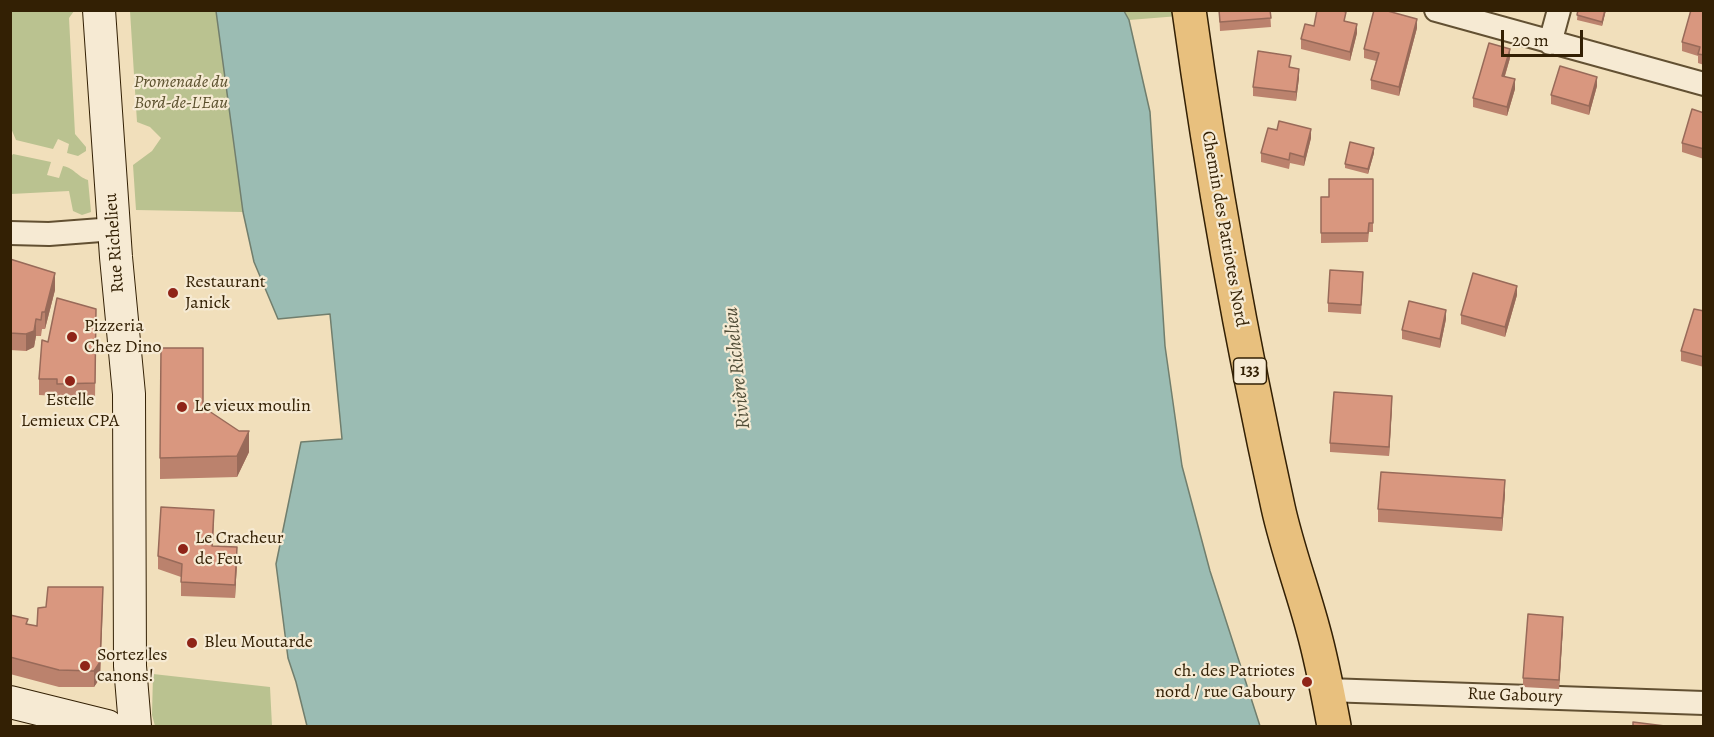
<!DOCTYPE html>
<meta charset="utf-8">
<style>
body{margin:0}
#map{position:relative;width:1714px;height:737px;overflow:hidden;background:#f1dfbb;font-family:Alegreya,serif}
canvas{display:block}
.frame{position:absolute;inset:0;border:12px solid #332004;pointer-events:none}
.scale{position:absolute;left:1501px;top:30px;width:82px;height:27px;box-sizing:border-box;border:3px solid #332004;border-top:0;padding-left:8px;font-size:18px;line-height:21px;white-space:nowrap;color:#332004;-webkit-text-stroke:4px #f6ead3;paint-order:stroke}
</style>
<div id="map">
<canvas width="1714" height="737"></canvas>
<div class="frame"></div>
<div class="scale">20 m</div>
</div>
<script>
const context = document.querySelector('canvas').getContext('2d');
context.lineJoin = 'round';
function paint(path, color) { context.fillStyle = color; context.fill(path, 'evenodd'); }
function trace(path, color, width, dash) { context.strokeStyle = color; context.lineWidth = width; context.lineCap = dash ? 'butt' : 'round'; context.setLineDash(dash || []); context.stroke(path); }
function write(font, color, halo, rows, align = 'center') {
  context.font = font + ' Alegreya,serif'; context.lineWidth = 4.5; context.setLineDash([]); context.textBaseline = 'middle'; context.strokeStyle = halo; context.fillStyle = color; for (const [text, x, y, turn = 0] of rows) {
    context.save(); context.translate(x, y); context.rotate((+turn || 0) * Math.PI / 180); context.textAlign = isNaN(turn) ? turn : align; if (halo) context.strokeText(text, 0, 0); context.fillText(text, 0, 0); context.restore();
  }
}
const green = new Path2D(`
 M10,11H74L69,18L75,134L86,147V151L78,156L67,153L69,144L58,139L53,149L16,140L10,126Z
 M130,11H216L243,212L136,210L133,165L152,151L161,138L150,127L137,122Z
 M1124,11H1178L1179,16L1129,20Z
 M13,154L51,162L47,175L59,178L63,166C76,169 76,176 88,180L91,212L82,215L73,211L69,191L11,194V157Z
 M153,674L270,687L272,726H155L152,715Z`);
const water = new Path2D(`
 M216,11H1124L1129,20L1150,112L1165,346L1182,466L1210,571L1260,726H307L296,682L288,658L276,564L301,442L342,439L330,314L278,319L254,262L243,212Z`);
const street = new Path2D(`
 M1436,10L1704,84
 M1550,43L1559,10
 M10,233L49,234L114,229
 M1327,690L1704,703`);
const secondary = new Path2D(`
 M99,10L116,257L129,394L130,666L135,726
 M10,702L107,726`);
const primary = new Path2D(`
 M1189,10C1212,177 1242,343 1278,507C1287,548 1302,588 1313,629C1322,661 1328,694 1334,726`);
const wall = new Path2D(`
 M1219,10H1270L1271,27L1220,31Z
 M1578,10H1606L1602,26L1577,20Z
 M1704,10V65L1698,63V56L1682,51V42Z
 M1346,21L1357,33L1350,61L1301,49V39L1314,26Z
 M1417,28L1399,96L1371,89V80L1376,61L1364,58V49Z
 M1510,58L1505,76L1515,89L1507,116L1473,107V98Z
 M1290,67L1299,78L1296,101L1253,96V87Z
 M1597,86L1589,115L1551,104V95Z
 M1704,113V159L1682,152V143Z
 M1311,138L1304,166L1290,163L1289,169L1261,162V153Z
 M1374,153L1368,174L1345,168V164Z
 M1373,179V232H1369L1368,242L1321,243V197H1329Z
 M10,259L55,290L45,329H42L41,336H36L34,347L26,351L10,350Z
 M1363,281L1361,314L1328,312V303Z
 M1517,295L1505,337L1461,324V315Z
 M96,309L95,400H57V396L39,395V379L48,342Z
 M1704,311V367L1681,361V351Z
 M1446,319L1440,348L1402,339V330Z
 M1392,406L1389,456L1330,452V443Z
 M203,407L249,452L237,477L160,479V458Z
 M1505,494L1502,531L1378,522V509Z
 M214,523L213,546L237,561L235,598L181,596V577L158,569V556Z
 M103,604L100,678L94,687H59L10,674V615L28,624L37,626Z
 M1563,626L1559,689L1523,687V678Z`);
const shadedWall = new Path2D(`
 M1605,10H1606L1602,26V22Z
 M1417,19V28L1399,96V87Z
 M1357,24V33L1350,61V52Z
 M1510,49V58L1502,85V76Z
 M1299,69V78L1296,101V92Z
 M1597,77V86L1589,115V106Z
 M1515,79V89L1507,116V107Z
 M1311,129V138L1304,166V157Z
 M1374,148V153L1368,174V169Z
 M55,273V290L45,329V312Z
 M1517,286V295L1505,337V327Z
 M1446,310V319L1440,348V339Z
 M36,319V336L34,347L26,351V334Z
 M1392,396V406L1389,456V447Z
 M249,431V452L237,477V456Z
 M1505,480V494L1502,531V518Z
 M237,547V561L235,598V585Z
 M103,587L100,678L94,687V671Z
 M1563,617V626L1559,689V680Z`);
const building = new Path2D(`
 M1219,10H1270L1271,18L1220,22Z
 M1317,10H1340L1346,12L1344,21L1357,24L1350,52L1301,39L1305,24L1314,26Z
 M1374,10H1384L1417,19L1399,87L1371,80L1379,53L1364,49Z
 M1578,10H1605L1602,22L1577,15Z
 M1691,10H1704V55L1698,54L1700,47L1682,42Z
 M1489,43L1510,49L1502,76L1515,79L1507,107L1473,98Z
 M1258,51L1291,56L1289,67L1299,69L1296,92L1253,87Z
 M1560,66L1597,77L1589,106L1551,95Z
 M1692,109L1704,113V149L1682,143Z
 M1279,121L1311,129L1304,157L1290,153L1289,160L1261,153L1268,128L1277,130Z
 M1350,142L1374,148L1368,169L1345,164Z
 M1329,179H1373V223H1369L1368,233H1321V197H1329Z
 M10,259L55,273L45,312H42L41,320L36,319L34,331L26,334L10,333Z
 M1330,270L1363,272L1361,305L1328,303Z
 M1473,273L1517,286L1505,327L1461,315Z
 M57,298L96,309L95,383L57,384V379H39L42,340L48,342Z
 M1409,301L1446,310L1440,339L1402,330Z
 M1694,309L1704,311V357L1681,351Z
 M161,348H203V407L239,431H249L237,456L160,458Z
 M1334,392L1392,396L1389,447L1330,443Z
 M1381,472L1505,480L1502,518L1378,509Z
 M161,507L214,510L212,546L237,547L235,585L181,582L182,564L158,556Z
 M48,587H103L100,662L94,671L59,670L10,657V615L28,619L26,624L37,626L38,608L46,607Z
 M1528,614L1563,617L1559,680L1523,678Z
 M1633,722L1665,726H1633Z`);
const markers = [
 [173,293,6,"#8f2418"],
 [72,337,6,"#8f2418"],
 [70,381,6,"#8f2418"],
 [182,407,6,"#8f2418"],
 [183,549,6,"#8f2418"],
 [192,643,6,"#8f2418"],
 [85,666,6,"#8f2418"],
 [1307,682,6,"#8f2418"]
];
const shields = [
 [1250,371,33]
];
const shieldNames = [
 ["133",1250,371]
];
const parkNames = [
 ["Promenade du",181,83],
 ["Bord-de-L'Eau",181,104]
];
const streetNames = [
 ["Chemin des Patriotes Nord",1224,229,80],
 ["Rue Richelieu",115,243,-94],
 ["Rue Gaboury",1515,696,2]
];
const poiNames = [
 ["Restaurant",185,283],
 ["Janick",185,304],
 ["Pizzeria",84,327],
 ["Chez Dino",84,348],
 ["Estelle",70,401,"center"],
 ["Lemieux CPA",70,422,"center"],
 ["Le vieux moulin",194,407],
 ["Le Cracheur",195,539],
 ["de Feu",195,560],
 ["Bleu Moutarde",204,643],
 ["Sortez les",97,656],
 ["canons!",97,677],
 ["ch. des Patriotes",1295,672,"right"],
 ["nord / rue Gaboury",1295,693,"right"]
];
const waterNames = [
 ["Rivière Richelieu",738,368,-96]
];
paint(green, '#bac290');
paint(water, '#9bbcb3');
trace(water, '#717e6d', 1.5);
trace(street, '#625032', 26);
trace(secondary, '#332004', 34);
trace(primary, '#332004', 36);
trace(street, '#f6ead3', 22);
trace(secondary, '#f6ead3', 32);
trace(primary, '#e8c07e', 33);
paint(wall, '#bb826d');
paint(shadedWall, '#986a59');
paint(building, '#d9977f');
trace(building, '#986a59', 1.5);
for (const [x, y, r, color] of markers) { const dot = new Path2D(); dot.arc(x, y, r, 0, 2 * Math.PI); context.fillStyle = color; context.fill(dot); trace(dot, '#f6ead3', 2); }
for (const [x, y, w] of shields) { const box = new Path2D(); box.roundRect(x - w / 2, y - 13, w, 26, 4.5); context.fillStyle = '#f6ead3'; context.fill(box); trace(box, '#332004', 1.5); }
write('bold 16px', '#332004', null, shieldNames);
write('italic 18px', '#5c512e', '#f6ead3', parkNames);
write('18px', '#332004', '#f6ead3', streetNames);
write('18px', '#332004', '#f6ead3', poiNames, 'left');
write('italic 20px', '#524f39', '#f6ead3', waterNames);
</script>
